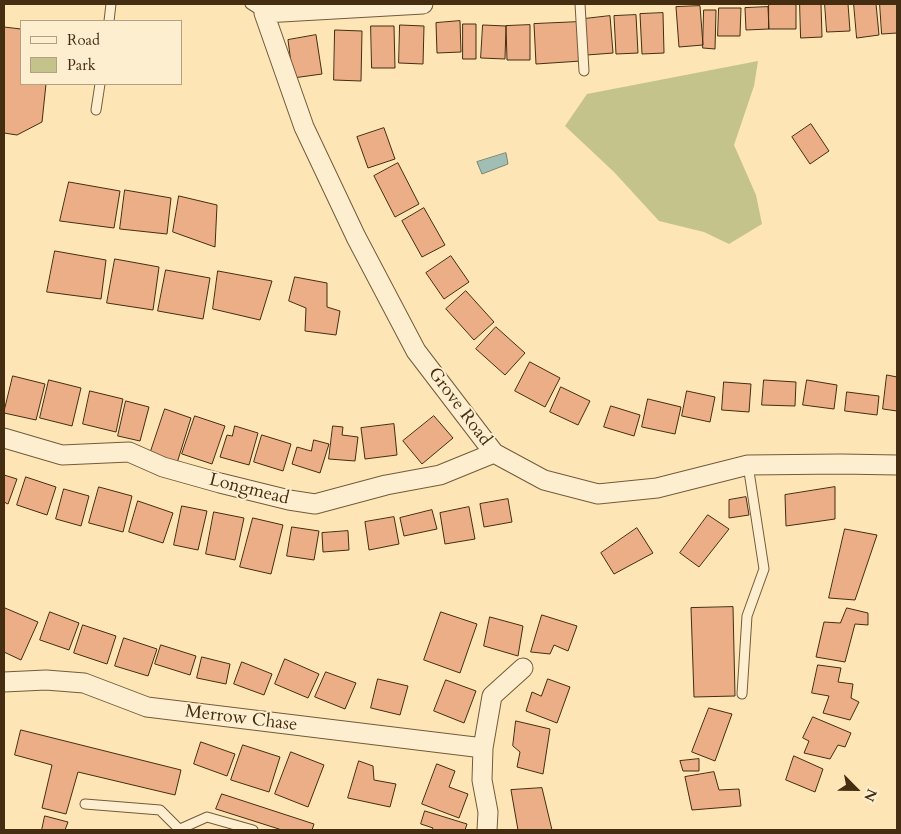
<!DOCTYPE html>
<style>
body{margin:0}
#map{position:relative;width:901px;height:834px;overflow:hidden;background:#fde5b6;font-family:Cardo,serif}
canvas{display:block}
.frame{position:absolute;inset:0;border:5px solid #442d10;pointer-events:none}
.legend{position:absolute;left:20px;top:20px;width:162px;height:65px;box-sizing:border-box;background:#feeed0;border:1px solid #b4a183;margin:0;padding:6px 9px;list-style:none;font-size:15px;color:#442d10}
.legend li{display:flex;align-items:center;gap:10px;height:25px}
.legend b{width:25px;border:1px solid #b4a183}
.north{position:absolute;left:831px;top:764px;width:50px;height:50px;-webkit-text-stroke:4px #feeed0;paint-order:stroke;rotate:113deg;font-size:14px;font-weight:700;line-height:20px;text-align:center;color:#442d10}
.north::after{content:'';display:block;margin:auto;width:18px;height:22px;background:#442d10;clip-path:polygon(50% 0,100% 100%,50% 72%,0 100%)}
</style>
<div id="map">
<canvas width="901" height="834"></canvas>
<div class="frame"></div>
<ul class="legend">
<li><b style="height:6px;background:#feeed0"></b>Road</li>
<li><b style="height:14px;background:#c4c38b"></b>Park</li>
</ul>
<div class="north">N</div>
</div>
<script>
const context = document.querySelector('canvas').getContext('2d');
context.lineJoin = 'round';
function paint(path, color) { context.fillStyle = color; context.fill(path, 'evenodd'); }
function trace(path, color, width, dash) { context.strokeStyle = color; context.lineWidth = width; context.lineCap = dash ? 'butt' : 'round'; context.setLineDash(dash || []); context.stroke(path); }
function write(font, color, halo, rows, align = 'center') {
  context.font = font + ' Cardo,serif'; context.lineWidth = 4; context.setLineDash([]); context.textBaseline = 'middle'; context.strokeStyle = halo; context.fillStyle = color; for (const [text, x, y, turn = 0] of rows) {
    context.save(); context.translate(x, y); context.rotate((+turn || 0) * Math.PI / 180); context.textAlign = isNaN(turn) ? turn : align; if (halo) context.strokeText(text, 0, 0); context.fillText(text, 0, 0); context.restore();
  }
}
const green = new Path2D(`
 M758,61L754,86L734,145L756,195L762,224L729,244L704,232L659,221L614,172L565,126L587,94Z`);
const water = new Path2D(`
 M506,153L508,164L482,174L477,162Z`);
const building = new Path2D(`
 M769,4H796V29H769Z
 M800,4H821L822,37L801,38Z
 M825,4H848L850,31L827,32Z
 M854,4H876L879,35L857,38Z
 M880,4H897V33L882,34Z
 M700,6L703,45L679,47L676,7Z
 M768,7L769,29L746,30L745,8Z
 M719,8H741L740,36H718Z
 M704,10H716L715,49L703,48Z
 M663,13L664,53L642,54L640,14Z
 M636,15L638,53L616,54L614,16Z
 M610,16L613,53L587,55L584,19Z
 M460,21L461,52L437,53L436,23Z
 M579,22L581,61L536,64L534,24Z
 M463,24H476V59H463Z
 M400,25L424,26L423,64L399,63Z
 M483,25L506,26L505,59L481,58Z
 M530,25V60H507L506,26Z
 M371,26H394L395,68H372Z
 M4,27L21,29V84H46L42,122L17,135L4,133Z
 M335,30L362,31L361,81L334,80Z
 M316,35L322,74L293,78L288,40Z
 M811,124L829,151L810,164L792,137Z
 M384,128L395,159L368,168L357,137Z
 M398,163L419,204L395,217L374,176Z
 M69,182L120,191L114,228L60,221Z
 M125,190L171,198L167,234L120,229Z
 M179,196L217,205L215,247L173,232Z
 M424,208L445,245L422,257L402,221Z
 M55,251L106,260L101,299L47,292Z
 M451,256L469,282L444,299L426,273Z
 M115,259L159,267L153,310L107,303Z
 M166,270L210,278L203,319L158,311Z
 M218,271L272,281L260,320L213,309Z
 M295,277L327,283V307L340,311L336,335L305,331L306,308L289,301Z
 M466,291L494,322L474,340L446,309Z
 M496,327L525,353L505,375L476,349Z
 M530,362L560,378L545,407L515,391Z
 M887,375L897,377V411L883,409Z
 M13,376L45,384L36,420L4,413Z
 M49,380L81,388L72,426L40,418Z
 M764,380L796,382L795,406L762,405Z
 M807,380L837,385L834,409L803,405Z
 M724,382L751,384L749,412L722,410Z
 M561,387L590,401L578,425L550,412Z
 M90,391L123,399L116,432L83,424Z
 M687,391L715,397L710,422L682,416Z
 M847,392L879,396L877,415L845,411Z
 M648,399L681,407L675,434L642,427Z
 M126,401L149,407L140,441L118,436Z
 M611,406L640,415L634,436L604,427Z
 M165,409L191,418L177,463L150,454Z
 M195,416L225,426L212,464L182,454Z
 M434,416L453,438L422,464L403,441Z
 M394,424L397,455L365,459L361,428Z
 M235,426L258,433L249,465L220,457L227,435L232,436Z
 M333,426L343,427L342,435L358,437L355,461L329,459Z
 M262,435L291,444L283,471L254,462Z
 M314,440L329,444L320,473L292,464L297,447L311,451Z
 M4,475L17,479L8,504L4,502Z
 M26,477L56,487L47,515L17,505Z
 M99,487L132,496L123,532L89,523Z
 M835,487V519L786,526L785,495Z
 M64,489L89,496L81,526L56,519Z
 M746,497L749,515L729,518V500Z
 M508,499L512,522L484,527L480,504Z
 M138,501L173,513L163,543L129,532Z
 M182,506L207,511L198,550L174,545Z
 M469,507L475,539L445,544L440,513Z
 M432,510L437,529L404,536L400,518Z
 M214,512L244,518L235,560L206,554Z
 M708,515L729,529L699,567L680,553Z
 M394,517L399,544L369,550L365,522Z
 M253,518L283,525L271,574L240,567Z
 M292,527L319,531L314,560L287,556Z
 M637,528L653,553L614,574L601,553Z
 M845,529L877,535L855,600L829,598Z
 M348,531L349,550L323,552L322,533Z
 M733,607L735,696L694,697L691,608Z
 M5,608L38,622L21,660L4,652Z
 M847,608L868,613V625L855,624L845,662L816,657L824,622L840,623Z
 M50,612L79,623L69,650L40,640Z
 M441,612L477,624L460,673L424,660Z
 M542,615L577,626L568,651L554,645L550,654L531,652Z
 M490,617L523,626L518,656L484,646Z
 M83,625L116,636L107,664L74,653Z
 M124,638L157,649L148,676L115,666Z
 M161,645L196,656L190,675L155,664Z
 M202,657L230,664L226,684L197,678Z
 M285,659L319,674L308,698L275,684Z
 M242,662L272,674L264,695L234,684Z
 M818,665L841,668L838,682L853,684L851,698L859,702L850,720L823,713L829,696L812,693Z
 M326,672L356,683L345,709L315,697Z
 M378,679L408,686L400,715L371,708Z
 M548,679L570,687L557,723L526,711L532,692L541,696Z
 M446,680L476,691L464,723L434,711Z
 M709,708L732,714L715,761L692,752Z
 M813,717L851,733L845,747L838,745L830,759L804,753L809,741L803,738Z
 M516,721L550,729L543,774L517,767L520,752L513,746Z
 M21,730L181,770L175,795L78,772L66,814L42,808L52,765L15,755Z
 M201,742L235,754L227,776L194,764Z
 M243,745L280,757L269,792L231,780Z
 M291,752L324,765L308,807L275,794Z
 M794,756L823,769L815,792L786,780Z
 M699,759V771H683L680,761Z
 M359,761L373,766L374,780L396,784L390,807L348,798Z
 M437,764L455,771L449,787L468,794L459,818L422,804Z
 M714,772L719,790L739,789L741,806L692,810L685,777Z
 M542,788L552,830H518L511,790Z
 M222,794L314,824L312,830H282L216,809Z
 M425,811L467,824L465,830H432L433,828L421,824Z
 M45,816L68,822L65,830H42Z`);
const lane = new Path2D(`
 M250,4L264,13
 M580,4L584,71
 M109,21L111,4
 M96,110L100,84
 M742,694L747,616L764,569L748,465
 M85,804L160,810L180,830
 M180,829L207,817L253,830`);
const street = new Path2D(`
 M423,4L264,13L304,127L356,237L416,351L494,453L544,480L598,494L657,488L748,465L841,464L897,465
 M4,438L62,455L129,452L163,467L220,483L289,500L315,504L386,485L440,475L494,453
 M4,682L46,680L84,683L147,707L483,748
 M487,830L488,812L482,780L483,748L492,696L523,668`);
const streetNames = [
 ["Grove Road",459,407,53],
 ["Longmead",249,490,14],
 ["Merrow Chase",241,719,7]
];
paint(green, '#c4c38b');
paint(water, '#a1beb4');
trace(water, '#7c8472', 1);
paint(building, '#ecae86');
trace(building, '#442d10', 1);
trace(lane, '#725b3a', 11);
trace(street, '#725b3a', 21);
trace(lane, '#feeed0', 9);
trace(street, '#feeed0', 19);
write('18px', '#442d10', '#feeed0', streetNames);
</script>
